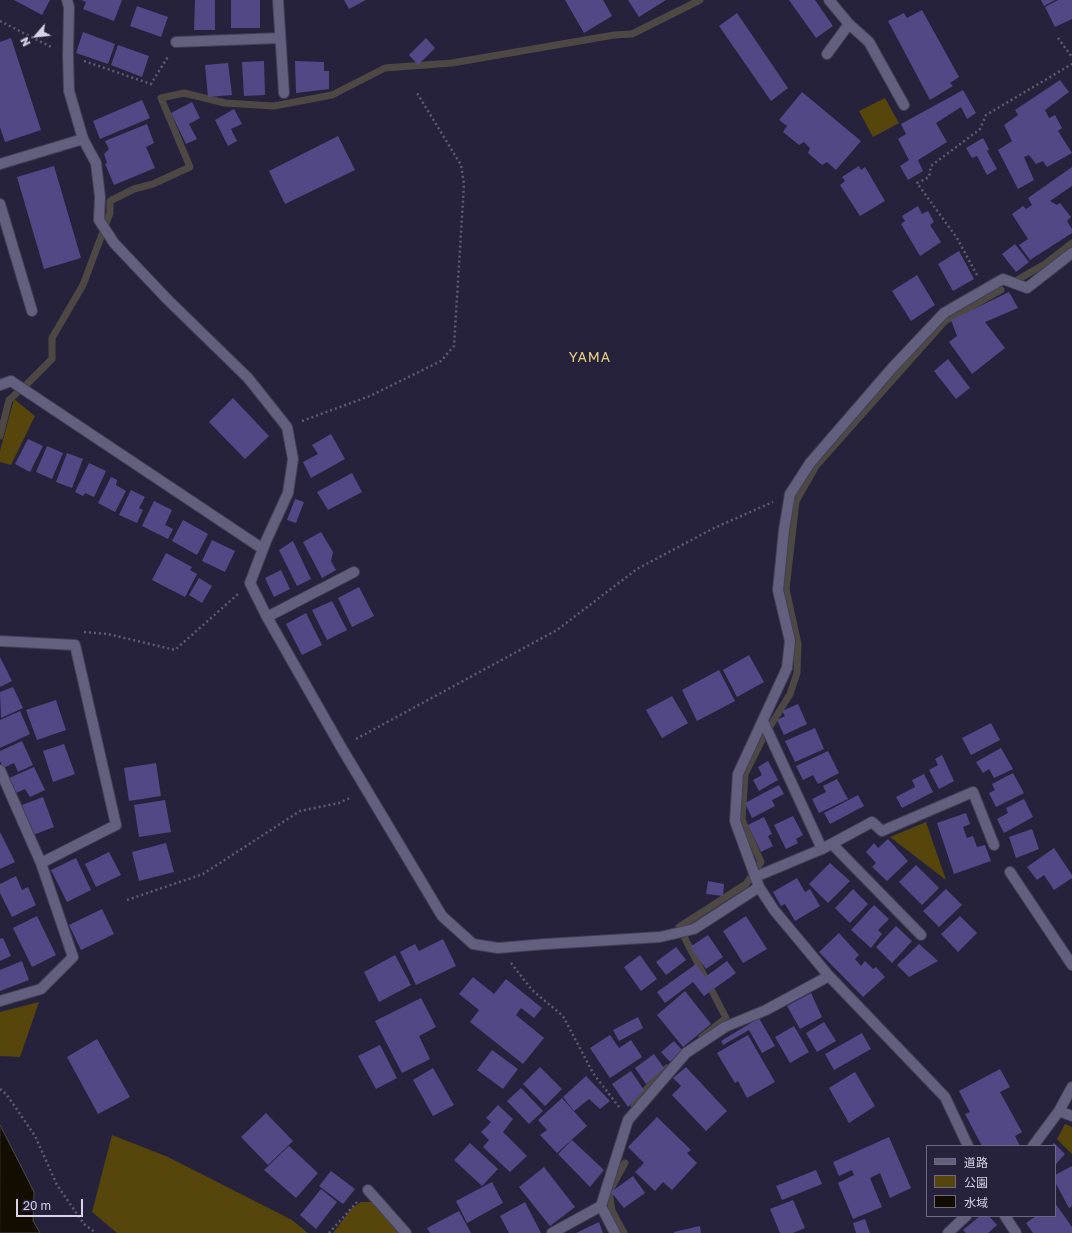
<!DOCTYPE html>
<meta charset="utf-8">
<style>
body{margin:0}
#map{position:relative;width:1072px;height:1233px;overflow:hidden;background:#26223c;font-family:"Golos Text","Noto Sans JP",sans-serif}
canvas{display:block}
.legend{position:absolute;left:926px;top:1145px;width:130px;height:72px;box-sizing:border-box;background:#26223c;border:1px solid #6c6980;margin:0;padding:5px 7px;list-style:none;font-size:12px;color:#d6d4e6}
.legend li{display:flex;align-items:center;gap:8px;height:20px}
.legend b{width:20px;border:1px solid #6c6980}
.north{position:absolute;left:16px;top:16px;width:40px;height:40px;-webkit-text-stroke:3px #26223c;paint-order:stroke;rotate:242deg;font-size:11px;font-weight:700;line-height:16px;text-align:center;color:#d6d4e6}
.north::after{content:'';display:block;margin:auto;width:14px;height:18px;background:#d6d4e6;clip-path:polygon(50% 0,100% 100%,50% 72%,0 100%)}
.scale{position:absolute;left:16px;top:1199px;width:67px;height:18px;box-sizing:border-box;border:2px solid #d6d4e6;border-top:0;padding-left:5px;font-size:12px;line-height:14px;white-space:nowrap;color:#d6d4e6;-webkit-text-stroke:3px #26223c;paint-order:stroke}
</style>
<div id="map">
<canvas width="1072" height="1233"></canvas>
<ul class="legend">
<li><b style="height:5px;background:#635f7e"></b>道路</li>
<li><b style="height:11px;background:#56460c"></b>公園</li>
<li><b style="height:11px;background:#130c00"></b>水域</li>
</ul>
<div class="north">N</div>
<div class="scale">20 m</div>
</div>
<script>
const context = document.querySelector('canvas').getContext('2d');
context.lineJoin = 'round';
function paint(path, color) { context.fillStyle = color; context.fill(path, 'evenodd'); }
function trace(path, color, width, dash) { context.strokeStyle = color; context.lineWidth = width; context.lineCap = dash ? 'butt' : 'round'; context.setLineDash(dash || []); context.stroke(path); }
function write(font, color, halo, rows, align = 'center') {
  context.font = font + ' "Golos Text",sans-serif'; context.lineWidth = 3; context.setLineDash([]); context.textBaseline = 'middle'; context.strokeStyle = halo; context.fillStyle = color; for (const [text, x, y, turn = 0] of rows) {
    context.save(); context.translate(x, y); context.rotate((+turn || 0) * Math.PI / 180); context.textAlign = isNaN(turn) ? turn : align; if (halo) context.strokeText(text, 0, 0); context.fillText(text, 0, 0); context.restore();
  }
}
const green = new Path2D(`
 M885,98L899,123L873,137L859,111Z
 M14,399L35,416L11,465L0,462V451Z
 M926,822L946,880L890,837Z
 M39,1002L20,1057L0,1056V1012Z
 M1065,1124L1072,1127V1154L1057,1139Z
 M112,1135L168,1157L292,1220L308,1233H117L92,1212Z
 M361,1202H374L399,1233H333L352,1208Z`);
const water = new Path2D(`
 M0,1125L34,1192L33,1221L40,1233H0Z`);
const stream = new Path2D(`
 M1012,283L1045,264L1072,243
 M0,436L9,400L27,384L52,359V338L83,285L110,213V201L134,189L153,184L190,167L161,98L184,93L225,103L274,106L332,95L385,68L452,63L614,35L632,34L700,0
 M702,1037L726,1018L679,927L746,884L761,862L742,820L745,774L763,738L790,694L797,673L798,644L786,589L796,501L816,466L945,321L1001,290
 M634,1105L651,1084L667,1068
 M624,1233L612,1211L609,1192L625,1163`);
const building = new Path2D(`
 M14,0H50L42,15Z
 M81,0H122L114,21L83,9L86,2Z
 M195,0H215V30H194Z
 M231,0H260V28H231Z
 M344,0H366L349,9Z
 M565,0H603L612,16L584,33Z
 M628,0H666L639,17Z
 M789,0H815L833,26L816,38Z
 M1041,0H1055L1044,6Z
 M1058,0H1072V19L1055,27L1045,7Z
 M137,6L168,17L161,37L130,26Z
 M922,10L959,77L950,83L953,86L930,100L888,21L904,13L907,18Z
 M737,13L788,88L771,101L719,26Z
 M83,32L115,44L108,64L76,53Z
 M11,38L41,130L5,142L0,127V42Z
 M426,38L435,48L418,65L409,55Z
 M118,45L149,56L142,77L111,65Z
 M264,61L265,95L244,96L242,62Z
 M295,61L324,62V71H329V89L296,93Z
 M228,63L232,95L208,97L205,65Z
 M1060,80L1069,92L1045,110L1049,118L1055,115L1062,128L1058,131L1072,153L1047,167L1043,161L1036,164L1029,155L1024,157L1034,180L1018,189L998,150L1012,141L1004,125L1018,115L1015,110Z
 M963,90L976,113L967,119L961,107L936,123L947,142L918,160L923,171L908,180L900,166L909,160L898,139L906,134L901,124Z
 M802,92L861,141L836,170L827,162L822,165L808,153L810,148L804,142L799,145L783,132L787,126L779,120Z
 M142,100L150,118L100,139L93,121Z
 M192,102L200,118L189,124L197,139L186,144L171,113Z
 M234,109L242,124L231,129L237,141L228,146L215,120Z
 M147,124L154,143L146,147L155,168L114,185L105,164L107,163L104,154L109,149L105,141Z
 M338,136L355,170L285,204L269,171Z
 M983,138L989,149L987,151L997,169L987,175L977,156L972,158L966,148Z
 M54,166L81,258L44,269L17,177Z
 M859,166L861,170L865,167L885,201L860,216L840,185L845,181L842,177Z
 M1072,167V186L1050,201L1057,205L1060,203L1071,217L1067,221L1072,229V233L1030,260L1019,245L1028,239L1012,214L1023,206L1026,209L1032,205L1028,198Z
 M918,206L922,214L928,211L934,222L930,225L941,242L920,256L901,224L905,221L902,216Z
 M1015,244L1029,262L1016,272L1002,254Z
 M959,251L974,279L953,291L938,264Z
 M917,275L935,305L911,321L892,291Z
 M1009,292L1018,308L985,322L1005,348L972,374L949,342L957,336L951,320Z
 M948,359L970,388L956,399L934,371Z
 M233,398L269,436L245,459L209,422Z
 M331,434L345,459L311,478L303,462L318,454L312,445Z
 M28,439L43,446L30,472L15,464Z
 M47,446L63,453L52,479L36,472Z
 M67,453L83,459L72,488L56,482Z
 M89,463L106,471L94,497L85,493L83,496L75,492Z
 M352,473L362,492L328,510L317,492Z
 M111,477L117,480L116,485L126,491L115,512L98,503Z
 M131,490L145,497L139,508L143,510L137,523L119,515Z
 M295,499L304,502L296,523L287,520Z
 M154,501L172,510L165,525L173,529L168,539L142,526Z
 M183,520L208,534L197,555L172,541Z
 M321,532L333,552L331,561L336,570L322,578L303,542Z
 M212,540L235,551L225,572L202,561Z
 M293,541L311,579L297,586L279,550Z
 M166,553L192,567L190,570L197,574L185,597L152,580Z
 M281,570L290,589L274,597L265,578Z
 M199,578L212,586L202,603L189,595Z
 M359,587L374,616L352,627L338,598Z
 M332,601L347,630L327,640L312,610Z
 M306,613L322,645L302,655L286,624Z
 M749,655L764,682L737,697L723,670Z
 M0,657L12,681L0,687Z
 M719,670L735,701L697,721L682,690Z
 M13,687L23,708L1,718L0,692Z
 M672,696L688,723L662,738L646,710Z
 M56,700L66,730L37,740L26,710Z
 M798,704L807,724L784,735L777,720L785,716L782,711Z
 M20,711L30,734L0,748V720Z
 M991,723L1000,740L971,755L962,738Z
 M815,728L824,749L795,762L785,741Z
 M22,741L33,765L18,772L14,763L3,768L0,761V751Z
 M64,744L75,774L53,782L43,751Z
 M1001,748L1013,769L994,778L989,769L983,773L976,762Z
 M828,751L839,773L818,784L813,775L803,780L796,766Z
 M942,755L954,781L939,789L929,770L938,765L935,759Z
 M768,761L778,780L759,791L753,780L762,775L758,767Z
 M156,763L161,796L129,801L124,768Z
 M34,767L45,790L30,797L25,789L14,794L7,779Z
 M1013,773L1024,793L996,807L989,793L995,790L992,784Z
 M924,774L933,792L902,808L896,797L915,787L912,780Z
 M837,779L848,799L819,813L812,799L826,792L823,786Z
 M779,785L784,794L772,800L775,806L752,818L745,803Z
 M858,795L864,806L830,824L824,813Z
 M43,797L54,827L33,835L22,805Z
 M1024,799L1033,817L1004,833L997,819L1008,813L1006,808Z
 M165,800L171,832L139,837L134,805Z
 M966,813L970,824L963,827L967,838L973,836L977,847L985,845L991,861L954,874L937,823Z
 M793,816L803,835L796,839L798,843L786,849L774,825Z
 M764,817L772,834L768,836L773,846L761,852L748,825Z
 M1032,829L1039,849L1016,858L1009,837Z
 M0,832L15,862L0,869Z
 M888,839L908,861L887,881L872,867L876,863L866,852L874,843L878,848Z
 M166,843L174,872L139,881L132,852Z
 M1054,848L1072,875V878L1054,890L1044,875L1037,880L1027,867Z
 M109,852L121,875L96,887L85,864Z
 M76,858L91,890L67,902L51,870Z
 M830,863L850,881L828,903L809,884Z
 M916,865L939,888L922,905L899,882Z
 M16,876L22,890L28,887L36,905L12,917L0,893V884Z
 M797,878L805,892L810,889L820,906L795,921L785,904L781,906L773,892Z
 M708,881L724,884L723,896L706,894Z
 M853,889L868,904L850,923L835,908Z
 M946,889L962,905L939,927L923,911Z
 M874,905L889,919L878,930L882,934L871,948L851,930Z
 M102,909L114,934L81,950L69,925Z
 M37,916L56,955L32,967L13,928Z
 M746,916L767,949L743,963L723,931Z
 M960,916L977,933L958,952L941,934Z
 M896,926L912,941L892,963L876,947Z
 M839,933L859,955L855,959L861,966L865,961L873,969L876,967L885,977L863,997L819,952Z
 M708,935L723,957L706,969L690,947Z
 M3,938L11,956L0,961V939Z
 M443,939L456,966L416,985L400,952L415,944L419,951Z
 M919,944L938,961L909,977L897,965Z
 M676,947L686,960L666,975L656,962Z
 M395,955L411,985L379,1002L364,972Z
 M640,955L657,979L641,991L624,967Z
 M22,961L29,980L0,991V970Z
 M727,961L736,973L704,996L693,982L665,1003L657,992L696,964L705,977Z
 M473,977L494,994L506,979L542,1008L534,1018L521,1008L516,1015L544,1038L523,1064L470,1022L479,1010L459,994Z
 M685,991L711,1024L683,1047L657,1015Z
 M811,993L822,1017L800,1029L787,1006Z
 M421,998L436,1027L419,1036L430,1059L402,1073L375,1021Z
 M638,1017L643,1028L619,1041L613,1030Z
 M759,1018L775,1046L762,1053L749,1030L723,1045L721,1041Z
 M824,1022L836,1041L817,1052L806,1033Z
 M794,1026L809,1052L790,1063L775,1037Z
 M862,1033L871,1049L834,1070L825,1054Z
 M610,1035L619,1048L631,1040L642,1057L610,1078L590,1048Z
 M748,1035L775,1082L747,1098L738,1081L735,1083L717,1053Z
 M97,1039L130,1097L98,1114L67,1057Z
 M674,1041L683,1051L670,1062L661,1052Z
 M380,1045L397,1078L376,1089L358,1056Z
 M492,1050L518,1069L503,1089L477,1070Z
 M654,1054L664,1068L646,1084L635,1068Z
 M540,1067L562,1089L545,1106L523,1084Z
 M686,1067L727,1111L706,1131L672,1095L681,1086L673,1078Z
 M433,1068L454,1105L433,1116L413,1080Z
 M1000,1069L1010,1087L1000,1092L1022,1132L1015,1136L1020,1146H982L965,1114L970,1112L959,1091Z
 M631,1071L644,1090L628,1107L612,1084Z
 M855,1072L875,1106L849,1123L829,1088Z
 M586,1076L610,1101L600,1109L589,1099L574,1111L563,1097Z
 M521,1088L543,1111L529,1124L507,1101Z
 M562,1098L587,1126L557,1153L540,1135L547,1130L538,1120Z
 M498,1105L513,1119L503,1132L527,1156L510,1172L483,1147L489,1140L481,1132L491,1122L486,1118Z
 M266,1113L293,1141L268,1165L241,1137Z
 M657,1117L691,1150L687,1153L697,1163L672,1190L663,1182L655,1191L635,1172L644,1163L628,1147Z
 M889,1137L911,1188L890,1198L880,1173L870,1178L882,1207L853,1219L838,1183L854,1175L852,1170L839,1176L833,1162Z
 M572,1140L604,1170L590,1187L558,1154Z
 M470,1143L498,1169L482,1186L454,1160Z
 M1054,1143L1065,1154L1055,1165V1146H1051Z
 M289,1146L318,1173L296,1198L264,1170Z
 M1072,1166V1206L1069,1208L1055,1182V1175Z
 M544,1167L575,1207L550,1226L519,1187Z
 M816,1170L822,1184L782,1200L776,1186Z
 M331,1171L355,1189L343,1204L319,1186Z
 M633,1176L645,1193L624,1208L611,1192Z
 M492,1182L503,1203L467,1223L456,1201Z
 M321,1189L337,1202L316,1229L300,1215Z
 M793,1200L805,1228L793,1233H780L770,1209Z
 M525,1202L541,1233H509L500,1216Z
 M1055,1203L1072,1227V1233H1033L1026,1223L1036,1216H1055Z
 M459,1211L471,1233H430L427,1228Z
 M980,1216H989L997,1225L988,1233H966L963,1230Z
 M865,1219L870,1233H856L853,1223Z
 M599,1222L603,1233H576Z
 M700,1226L701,1233H674V1232Z`);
const path = new Path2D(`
 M0,21L51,47
 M1058,38L1072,57
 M84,61L151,84L169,55
 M977,275L957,238L917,183L929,177L931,166L980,129L986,115L1072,64
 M302,421L370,396L441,361L454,346L464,184L461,165L417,93
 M84,632L108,634L175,650L238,594
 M356,739L557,630L637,569L714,528L773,502
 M127,900L203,874L300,811L339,803L352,797
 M511,963L532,990L563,1016L593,1073L619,1107
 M0,1089L7,1095L35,1136L57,1185L84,1224L96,1233
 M329,1233L357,1202`);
const lane = new Path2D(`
 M0,164L83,139
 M0,204L32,311`);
const street = new Path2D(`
 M67,0L69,7L68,55L69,91L83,139L96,163L100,197L99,220L114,243L167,299L248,378L287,427L293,459L288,493L266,541L250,583L267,617L341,747L442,916L473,944L498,948L546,944L660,937L694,929L759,887
 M278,0L284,93
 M829,0L849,24L869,42L904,105
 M176,42L280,38
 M827,54L849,24
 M0,385L11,381L263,549
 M267,617L354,572
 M0,641L75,645L116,825L41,863
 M763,721L822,849
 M0,770L41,863L73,957L41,989L0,1001
 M832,844L921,935
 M1010,872L1072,965
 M755,877L822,849L872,822L882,831L973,792L994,845
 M1059,1111L1072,1116
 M968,1146L945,1097L829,976L774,910L759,887L735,821L738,774L787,668L790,641L778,590L784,530L790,494L810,463L893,367L944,313L1003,279L1027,288L1072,253
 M1033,1146L1059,1111L1072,1087
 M368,1190L406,1233
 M1005,1216L1016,1233
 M552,1233L601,1206
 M615,1233L601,1206L628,1120L686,1053L725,1027L766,1010L829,976
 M948,1233L966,1216`);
const quarterNames = [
 ["YAMA",590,358]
];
paint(green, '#56460c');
paint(water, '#130c00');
trace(water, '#4e4845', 1);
trace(stream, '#4e4845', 7);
paint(building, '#534886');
trace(lane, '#433f55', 12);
trace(street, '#433f55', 12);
trace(path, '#5f5b73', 2.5, [2, 3]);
trace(lane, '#635f7e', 10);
trace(street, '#635f7e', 10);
context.letterSpacing = '1px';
write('14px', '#e7d083', '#26223c', quarterNames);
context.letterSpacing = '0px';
</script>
